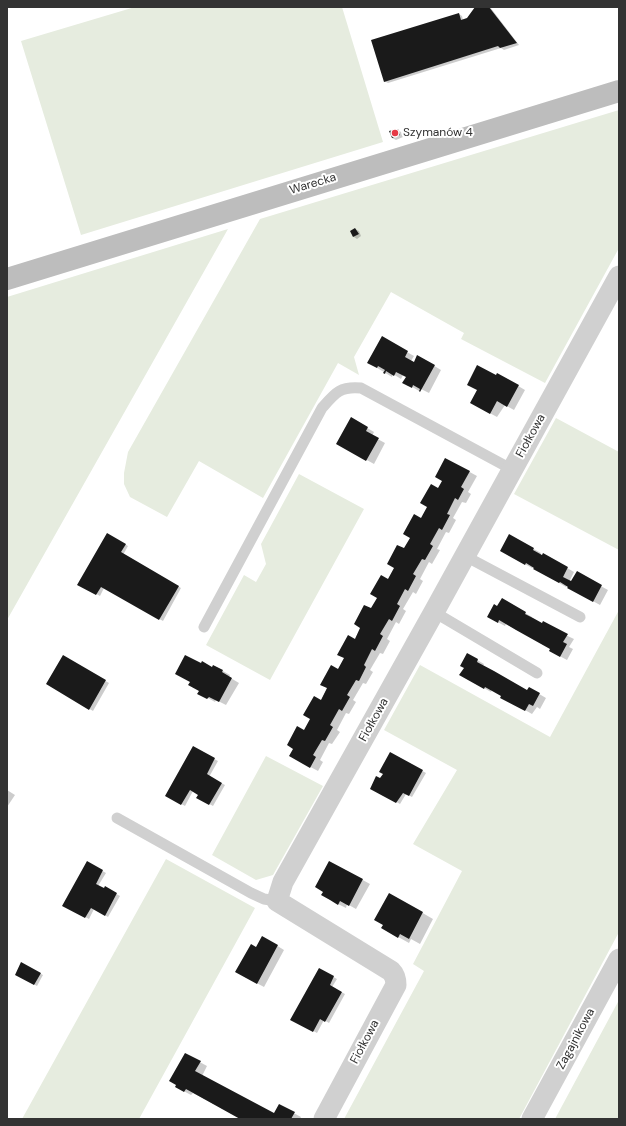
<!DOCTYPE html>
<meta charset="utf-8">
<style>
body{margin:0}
#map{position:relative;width:626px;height:1126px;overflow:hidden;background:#fff;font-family:"DM Sans",sans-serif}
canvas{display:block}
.frame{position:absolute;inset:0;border:8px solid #333;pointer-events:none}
</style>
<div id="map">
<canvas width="626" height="1126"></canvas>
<div class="frame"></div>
</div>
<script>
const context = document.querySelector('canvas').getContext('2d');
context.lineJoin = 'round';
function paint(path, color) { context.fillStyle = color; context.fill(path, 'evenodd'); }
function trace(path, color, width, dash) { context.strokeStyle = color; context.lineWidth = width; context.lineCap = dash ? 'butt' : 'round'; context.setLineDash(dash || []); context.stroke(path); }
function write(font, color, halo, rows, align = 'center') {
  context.font = font + ' "DM Sans",sans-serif'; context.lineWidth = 4; context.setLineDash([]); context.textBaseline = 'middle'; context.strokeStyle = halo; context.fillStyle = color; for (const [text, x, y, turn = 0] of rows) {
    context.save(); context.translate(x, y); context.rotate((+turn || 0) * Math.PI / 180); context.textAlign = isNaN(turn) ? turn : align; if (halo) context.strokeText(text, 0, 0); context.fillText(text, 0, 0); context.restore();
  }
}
const green = new Path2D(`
 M135,7H342L383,142L81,235L21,41Z
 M619,110V248L545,383L461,339L464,333L391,292L354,357L359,375L338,363L263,498L199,461L167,517L130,497L124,484V473L128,452L260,219Z
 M228,229L7,620V297Z
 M556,418L619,452V550L514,494Z
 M299,474L364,509L270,680L206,645L244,575L256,582L266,564L261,544Z
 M619,610V932L519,1119H344L424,971L413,964L462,871L413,844L457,770L384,730L420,665L550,737Z
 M266,756L323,786L273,875L256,880L212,855Z
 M166,859L255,908L139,1119H22Z
 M619,1000V1119H555Z`);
const shadow = new Path2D(`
 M476,7H490L519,45L504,50L501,48L388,83L384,81L459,14L462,16L463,20L467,19Z
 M398,130L401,132L403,137L396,140L392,138Z
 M355,229L359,231L361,236L357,239L354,237L351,232Z
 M382,338L414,356L411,361L414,363L418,356L441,370L429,393L421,389L419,391L404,382L407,377L403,375L401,379L393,374L392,377L369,363Z
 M498,374L525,390L514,410L505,405L497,417L471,403Z
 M352,419L374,432L372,436L385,443L374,464L338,444Z
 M446,459L477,476L468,492L471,494L466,503L462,502L453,518L456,520L449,533L446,532L437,549L440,550L432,564L429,562L420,579L423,581L416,594L413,592L403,609L406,611L399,624L396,622L387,639L390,641L383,654L380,653L370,670L373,672L366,684L363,683L353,700L356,702L349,714L346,713L337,730L340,732L332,744L329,743L320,760L323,762L318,771L290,756L443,480Z
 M107,534L128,546L123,555L181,588L163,621L104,588L100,596L79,584Z
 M510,536L541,553L540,555L542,556L543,554L574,572L569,582L571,583L577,573L608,590L600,605L569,588L567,585L566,587L535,569L533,567L532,568L501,551Z
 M502,599L532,617V619L574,639L569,647L573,649L567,660L550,651L551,648L506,624L505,626L488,617L498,608Z
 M467,654L484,664L483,666L528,691L529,688L546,698L540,709L537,707L532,714L502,697L503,696L492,690L491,692L461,675L465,667Z
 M64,657L109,683L93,711L48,684Z
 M214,666L230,675L229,677L239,683L226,705L216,700L215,702L199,693Z
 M193,748L218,761L209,777L225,785L213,806L197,797L199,795L193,791L185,806L167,796Z
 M391,753L426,773L412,797L406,794L400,804L371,788L380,780L384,773Z
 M7,790L15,795L7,807Z
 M87,862L106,873L98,886L104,889L105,888L120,896L108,917L94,909L89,919L64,905Z
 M330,862L370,884L356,909L347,904L346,908L338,904Z
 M407,904L433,919L420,944L411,939L409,943L391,933Z
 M263,937L284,950L264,987L236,972L257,948Z
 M22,964L43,975L37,986L16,974Z
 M319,969L337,979L332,987L345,994L329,1023L324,1020L317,1033L292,1019Z
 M185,1054L207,1066L202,1076L274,1115L279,1105L301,1117L300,1119H242L193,1093L191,1095L176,1087Z`);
const building = new Path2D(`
 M475,7H489L517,43L500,48L498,46L384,82L371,40L459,13L461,20L467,18Z
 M398,129L400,135L392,138L389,131Z
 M355,228L359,234L353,237L350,231Z
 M382,336L408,351L405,357L414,362L417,355L435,365L420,392L419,391L420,389L413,385L412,388L402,383L406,377L396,372L394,376L386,371L385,374L383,373L385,370L378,366L377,368L367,363Z
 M477,365L496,375L497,373L519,385L507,407L497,401L490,414L470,403L477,390L467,385Z
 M351,417L368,427L366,431L379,438L366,461L336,444Z
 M445,458L470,471L461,487L464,489L458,500L455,498L447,514L450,515L442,530L439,528L430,544L433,546L425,560L422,559L413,574L416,576L408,591L405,589L397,604L400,606L392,621L389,619L380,634L383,636L375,651L372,649L364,665L366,667L359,681L356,680L347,695L350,697L342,711L339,709L330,725L333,727L325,741L322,740L313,755L316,757L310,768L289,756L293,749L287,745L297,726L304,730L310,719L303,715L314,696L321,700L327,688L320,685L331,665L338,669L344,658L337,655L348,635L355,639L360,628L354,624L364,605L371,608L377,598L370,594L381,575L388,579L394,568L387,564L397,545L404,548L410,538L403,534L414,514L421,518L427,507L420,503L431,484L438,488L442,481L435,477Z
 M107,533L126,544L121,552L179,586L159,620L101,587L96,595L77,585Z
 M509,534L534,548L533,550L542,555L543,553L568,567L563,577L571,581L577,571L602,585L593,602L567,588L568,587L560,582L559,583L533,569L534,568L526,563L525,565L500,551Z
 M502,598L526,612L525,614L533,618L542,623L543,621L568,634L563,642L567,644L560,657L549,651L550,649L516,630L499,620L498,623L487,617L494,604L497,606Z
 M467,653L478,659L477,662L494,671L527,690L529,687L540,693L533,706L529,704L525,711L500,698L501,696L485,687L484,689L459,675L464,668L460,666Z
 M63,655L106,680L89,710L46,684Z
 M185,655L201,663L202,661L212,667L213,665L223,670L222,672L232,678L219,702L209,697L207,699L197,694L199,691L188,685L190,682L175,674Z
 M193,746L215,758L207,774L222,783L209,805L196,798L198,795L190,790L181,805L165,796Z
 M390,752L423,770L409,796L403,793L396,803L370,789L376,776L380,778L383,774L379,772Z
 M87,861L103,870L96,884L104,888L105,886L117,893L105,916L91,908L85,918L62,906Z
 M329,861L363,879L349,906L340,901L338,905L330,900L321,895L323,892L315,887Z
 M389,893L423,912L409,939L400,934L398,938L381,928L383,925L374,920Z
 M262,936L278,945L257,984L235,972L251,944L256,947Z
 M21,962L41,973L34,985L15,975Z
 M319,968L334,976L330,985L342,992L325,1022L320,1019L313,1032L290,1020Z
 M185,1053L201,1061L195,1071L274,1113L279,1104L295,1112L291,1119H240L186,1089L184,1092L175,1087L176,1085L169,1081Z`);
const lane = new Path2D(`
 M465,556L580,617
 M434,612L537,673
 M204,627L322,408C335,393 340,386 361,388L513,470
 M117,818L251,893L264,899L277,901`);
const street = new Path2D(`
 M324,1119L396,985C396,979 395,975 391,971L277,901L283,882L434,612L619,276
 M532,1119L619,959`);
const secondary = new Path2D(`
 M7,279L619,91`);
const markers = [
 [395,133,4,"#e63946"]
];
const poiNames = [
 ["Szymanów 4",403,133]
];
const streetNames = [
 ["Warecka",313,184,-17],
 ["Fiołkowa",531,436,-61],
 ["Fiołkowa",374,720,-61],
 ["Zagajnikowa",576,1039,-62],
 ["Fiołkowa",365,1042,-62]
];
paint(green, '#e6ecdf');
paint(shadow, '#0003');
paint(building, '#1a1a1a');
trace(lane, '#d0d0d0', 11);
trace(street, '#d0d0d0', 21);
trace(secondary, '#bdbdbd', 22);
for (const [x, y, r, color] of markers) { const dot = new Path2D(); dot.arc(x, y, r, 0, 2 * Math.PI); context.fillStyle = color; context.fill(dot); trace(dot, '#fff', 1.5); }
write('12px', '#333', '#fff', poiNames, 'left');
write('12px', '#333', '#fff', streetNames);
</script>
